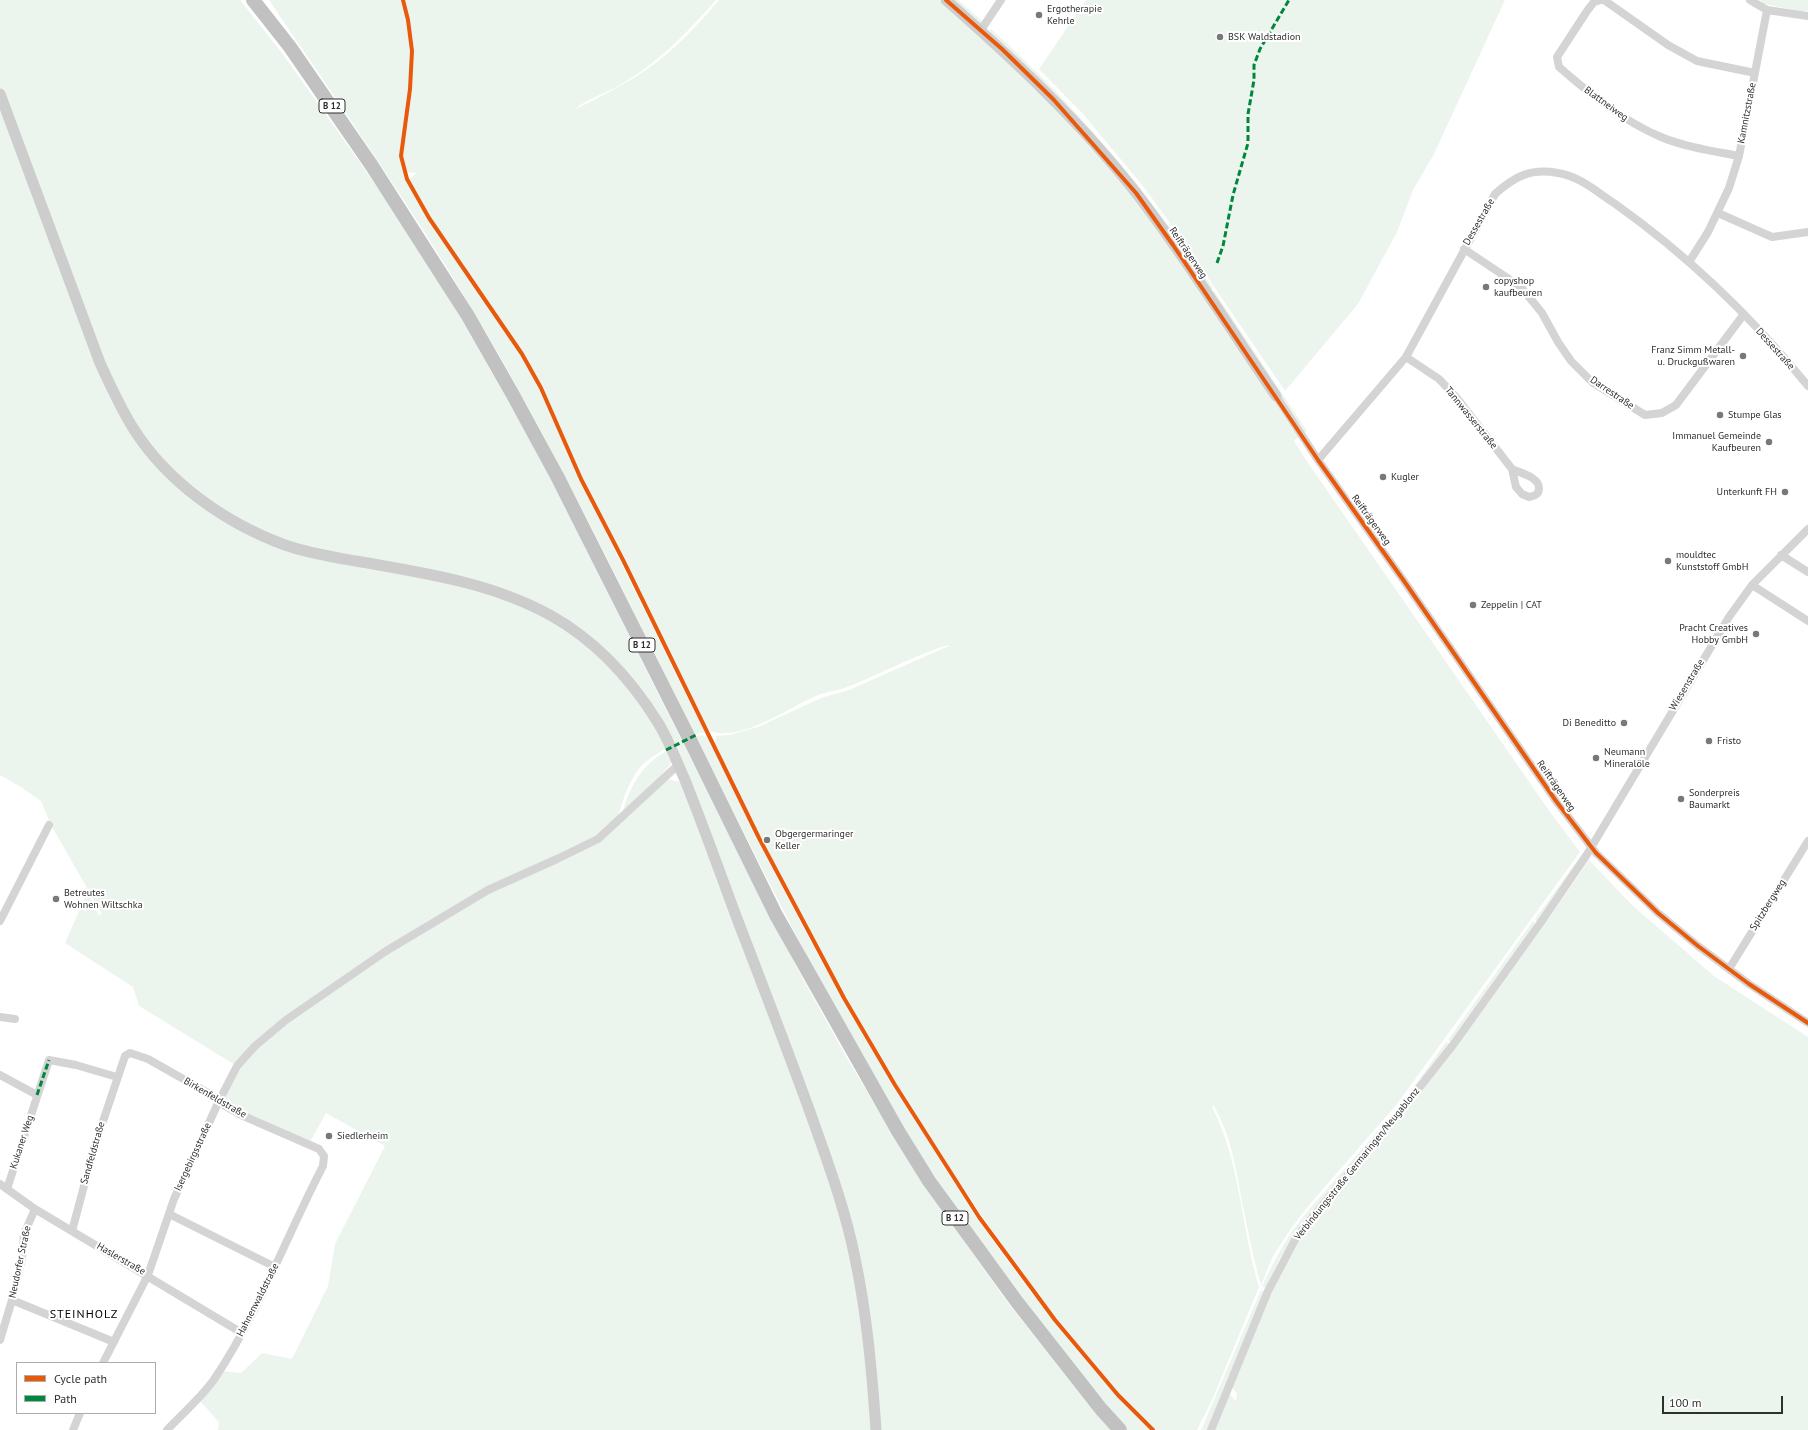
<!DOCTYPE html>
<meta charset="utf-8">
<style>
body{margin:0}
#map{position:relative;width:1808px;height:1430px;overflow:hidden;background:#fff;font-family:"PT Sans",sans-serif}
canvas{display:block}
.legend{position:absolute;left:16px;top:1362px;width:140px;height:52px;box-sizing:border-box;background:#fff;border:1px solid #acacac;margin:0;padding:5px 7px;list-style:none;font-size:12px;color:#2f2f2f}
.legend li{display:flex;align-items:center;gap:8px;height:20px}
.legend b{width:20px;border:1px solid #acacac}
.scale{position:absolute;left:1662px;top:1396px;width:121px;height:18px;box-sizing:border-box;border:2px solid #2f2f2f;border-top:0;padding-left:5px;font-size:12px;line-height:14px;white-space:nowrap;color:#2f2f2f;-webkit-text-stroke:3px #fff;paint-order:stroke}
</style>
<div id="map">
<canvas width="1808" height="1430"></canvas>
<ul class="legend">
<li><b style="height:5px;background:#e8590c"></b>Cycle path</li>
<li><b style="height:5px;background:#00873e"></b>Path</li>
</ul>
<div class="scale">100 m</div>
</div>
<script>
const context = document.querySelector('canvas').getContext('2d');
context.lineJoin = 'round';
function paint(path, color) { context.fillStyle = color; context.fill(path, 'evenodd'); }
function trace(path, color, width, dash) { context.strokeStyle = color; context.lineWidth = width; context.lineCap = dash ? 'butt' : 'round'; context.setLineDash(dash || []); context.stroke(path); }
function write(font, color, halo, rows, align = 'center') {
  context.font = font + ' "PT Sans",sans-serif'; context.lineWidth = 4; context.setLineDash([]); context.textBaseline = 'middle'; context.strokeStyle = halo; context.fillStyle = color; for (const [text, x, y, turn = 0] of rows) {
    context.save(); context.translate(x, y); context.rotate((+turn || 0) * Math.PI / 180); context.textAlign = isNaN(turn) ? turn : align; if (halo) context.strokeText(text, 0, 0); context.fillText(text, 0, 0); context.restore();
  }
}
const green = new Path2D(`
 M0,0H240L282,53L366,171L415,242L463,322L552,478L642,662L797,968L848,1060L894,1136L966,1244L1011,1307L1098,1413L1114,1430H881L876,1360L858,1255L703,814L676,744L637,684L580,640L631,688L668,747C660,752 651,757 644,763C630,777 623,799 618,817L667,779L681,782L760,989L839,1206L859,1297L873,1430H218L219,1422L198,1399L222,1371L241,1373L262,1353L292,1359L328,1286L335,1244L385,1146L326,1113L309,1144L219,1101L237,1066L139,1006L133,987L65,943L87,893L99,915L102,914L51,825L41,801L21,787L0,775Z
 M269,0H716C687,33 657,64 618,86C608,92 581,102 576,109C608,93 640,77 668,53C686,37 703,19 719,0H939C984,40 1029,80 1071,124C1110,165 1143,211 1176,257C1218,316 1259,376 1298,437L1294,441L1306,460L1548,809L1580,852L1397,1104L1309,1205L1290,1230L1273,1256L1261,1285C1253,1258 1248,1230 1242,1202C1236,1168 1231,1136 1214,1106L1212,1107C1241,1163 1241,1228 1259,1287L1212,1400L1197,1430H1155C1068,1344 998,1243 932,1140C878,1056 829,969 783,880C759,835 736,790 715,743L716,736L729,735L758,727L821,698L849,690L949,646L948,645C915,655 882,673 850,686C841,690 830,691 821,694C791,705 740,745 708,730L625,561L583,479L542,388L522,353L430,217L409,179L417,173L404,172C408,191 427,215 438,232C465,273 494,312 520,353C545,392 563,437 580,480L705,733H700L695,735C624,593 556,450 475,314C411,206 339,104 269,0Z
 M954,0H958L982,21L980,24Z
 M1086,0H1505L1434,154L1413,190L1397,232L1358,304L1285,391L1181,238L1143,186L1083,114L1039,69Z
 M1760,0H1808V11H1800L1764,4Z
 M991,29C1062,93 1122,161 1178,239L1175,241L1079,119L1056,95L989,31Z
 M1180,242L1213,288L1210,290L1178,243Z
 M1214,291L1307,431L1305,433L1212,293Z
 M699,735L708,737C772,873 843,1007 924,1134C942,1162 959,1191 977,1218C1028,1292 1088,1366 1150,1430H1128C1102,1400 1077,1369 1053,1337C1012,1286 972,1232 936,1178C844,1038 771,886 696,737Z
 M669,750L673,761L657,780L623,811C630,785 644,762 669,750Z
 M1582,854L1583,856L1538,923L1535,919Z
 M1589,860L1632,905L1714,976L1808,1037V1430H1215L1229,1394L1236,1401L1237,1393L1232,1388L1274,1286L1300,1238L1318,1213L1359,1168L1416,1099L1541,929Z
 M1533,921L1537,924L1451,1042L1448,1040Z
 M1446,1042L1450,1044L1402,1106L1295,1235L1279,1260L1266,1288L1262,1286L1276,1258L1292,1231L1311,1207L1400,1106Z
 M1261,1290L1265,1292L1208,1430H1201Z`);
const street = new Path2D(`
 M1601,0L1594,2L1587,11L1557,57L1559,67C1590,94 1623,121 1661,137C1685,147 1713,151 1739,156
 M1604,0L1668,45L1697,61L1755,73
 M1750,0L1767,10L1808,16
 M981,30L1001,0
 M1718,213L1772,237L1808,232
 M1464,249L1521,287L1542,313L1558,342L1571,361L1592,382L1645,415L1662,413L1676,405L1744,314
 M1689,262L1708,232L1729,188L1739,156L1767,10
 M1406,357L1439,379L1456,397L1512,469L1516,487L1522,494L1529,497C1534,496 1539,495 1539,488C1539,477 1520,473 1512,469
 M1276,396L1318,460L1404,581L1556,801L1596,853L1658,913L1698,946L1749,984L1808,1023
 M1318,460L1406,357L1495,194C1515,176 1531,168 1558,173C1579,176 1597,192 1614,203C1686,254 1752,317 1808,386
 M1781,555L1808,572
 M1752,585L1808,621
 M0,921L49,825
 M1729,969L1808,841
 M0,1017L15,1019
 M0,1075L37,1095
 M0,1184L35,1209L242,1333
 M7,1189L49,1060L76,1065L117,1077
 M169,1214L275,1267
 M72,1231L95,1145L125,1056L130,1053L148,1059L215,1097L225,1106L241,1115L319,1149L324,1156L323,1166C286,1237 259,1312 215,1378C204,1395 181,1415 167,1430
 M12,1300L114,1342
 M0,1340L12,1300L22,1258L24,1234L35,1209
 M103,1363L148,1275L174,1199L219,1101L237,1066L255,1046L286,1020L386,951L488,890L557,859L598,839L678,765
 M73,1430L80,1413
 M1211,1430L1268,1291L1297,1236L1404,1107L1453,1045L1539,925L1586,856L1729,617L1752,585L1808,529`);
const secondary = new Path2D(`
 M946,0C1014,60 1081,122 1137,194C1187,259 1230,329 1276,396
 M0,94L100,363C110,385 120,407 133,428C167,482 225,523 285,545C307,553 333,557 356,561C423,573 490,582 550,615C595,640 630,678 657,721C669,740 676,760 685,780C703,825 719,870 736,916C761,981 786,1046 810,1112C827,1160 845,1208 855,1258C867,1315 872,1372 876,1430`);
const highway = new Path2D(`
 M253,0L290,47L372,166L468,316L513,395L557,476L688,736L776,915L898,1131L929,1181L1017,1302L1101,1409L1120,1430`);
const quiet = new Path2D(`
 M1217,263L1223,246L1233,195L1248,143V114L1254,80V65L1260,49L1289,0
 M666,750L698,734
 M37,1095L49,1060`);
const cycleway = new Path2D(`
 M403,0L408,20L412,51L410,89L401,156L407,179L429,218L522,354L541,388L581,479L623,560L759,838L844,998L895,1085L979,1217L1055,1320L1118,1395L1153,1430
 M946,0L1002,49L1053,99L1136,193L1173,245L1318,460L1404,581L1556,801L1596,853L1658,913L1698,946L1749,984L1808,1023`);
const markers = [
 [1039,15,4,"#787878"],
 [1220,37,4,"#787878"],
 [1486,287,4,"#787878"],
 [1743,356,4,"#787878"],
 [1720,415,4,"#787878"],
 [1769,442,4,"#787878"],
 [1383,477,4,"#787878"],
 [1785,492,4,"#787878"],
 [1668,561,4,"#787878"],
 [1473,605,4,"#787878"],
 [1756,634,4,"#787878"],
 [1624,723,4,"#787878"],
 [1709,741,4,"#787878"],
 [1596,758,4,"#787878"],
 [1681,799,4,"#787878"],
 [767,840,4,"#787878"],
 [56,899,4,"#787878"],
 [329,1136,4,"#787878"]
];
const shields = [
 [332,106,26],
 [642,645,26],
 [955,1218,26]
];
const shieldNames = [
 ["B 12",332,106],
 ["B 12",642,645],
 ["B 12",955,1218]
];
const poiNames = [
 ["Ergotherapie",1047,9],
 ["Kehrle",1047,21],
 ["BSK Waldstadion",1228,37],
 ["copyshop",1494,281],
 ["kaufbeuren",1494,293],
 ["Franz Simm Metall-",1735,350,"right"],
 ["u. Druckgußwaren",1735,362,"right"],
 ["Stumpe Glas",1728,415],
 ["Immanuel Gemeinde",1761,436,"right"],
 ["Kaufbeuren",1761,448,"right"],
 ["Kugler",1391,477],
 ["Unterkunft FH",1777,492,"right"],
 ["mouldtec",1676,555],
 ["Kunststoff GmbH",1676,567],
 ["Zeppelin | CAT",1481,605],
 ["Pracht Creatives",1748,628,"right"],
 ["Hobby GmbH",1748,640,"right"],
 ["Di Beneditto",1616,723,"right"],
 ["Fristo",1717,741],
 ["Neumann",1604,752],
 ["Mineralöle",1604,764],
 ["Sonderpreis",1689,793],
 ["Baumarkt",1689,805],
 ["Obgergermaringer",775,834],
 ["Keller",775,846],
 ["Betreutes",64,893],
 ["Wohnen Wiltschka",64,905],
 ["Siedlerheim",337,1136]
];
const streetNames = [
 ["Blattneiweg",1606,104,36],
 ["Kamnitzstraße",1747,113,-79],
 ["Dessestraße",1479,222,-60],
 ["Reifträgerweg",1188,253,56],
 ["Dessestraße",1775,349,48],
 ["Darrestraße",1612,393,34],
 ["Tannwasserstraße",1471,418,51],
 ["Reifträgerweg",1371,520,54],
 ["Wiesenstraße",1687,685,-59],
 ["Reifträgerweg",1556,786,55],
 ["Spitzbergweg",1768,905,-58],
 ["Birkenfeldstraße",215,1098,30],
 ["Kukaner Weg",22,1142,-72],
 ["Sandfeldstraße",93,1153,-74],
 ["Isergebirgsstraße",193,1157,-65],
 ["Verbindungsstraße Germaringen/Neugablonz",1357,1164,-51],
 ["Haslerstraße",121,1259,30],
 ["Neudorfer Straße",20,1262,-78],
 ["Hahnenwaldstraße",258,1300,-63]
];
const quarterNames = [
 ["STEINHOLZ",84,1315]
];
paint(green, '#ecf4ee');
trace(street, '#d4d4d4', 8);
trace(secondary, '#cdcdcd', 11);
trace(highway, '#c1c1c1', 14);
trace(quiet, '#00873e', 3, [6, 3]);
trace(cycleway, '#e8590c', 4);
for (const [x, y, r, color] of markers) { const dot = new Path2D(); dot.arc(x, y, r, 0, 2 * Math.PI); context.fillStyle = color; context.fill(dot); trace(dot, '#fff', 1.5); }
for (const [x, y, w] of shields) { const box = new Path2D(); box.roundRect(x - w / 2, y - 7, w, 14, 3); context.fillStyle = '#fff'; context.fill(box); trace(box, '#2f2f2f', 1); }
write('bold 9px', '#2f2f2f', null, shieldNames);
write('10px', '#2f2f2f', '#fff', poiNames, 'left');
write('10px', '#2f2f2f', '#fff', streetNames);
context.letterSpacing = '1px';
write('12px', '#000', '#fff', quarterNames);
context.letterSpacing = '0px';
</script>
